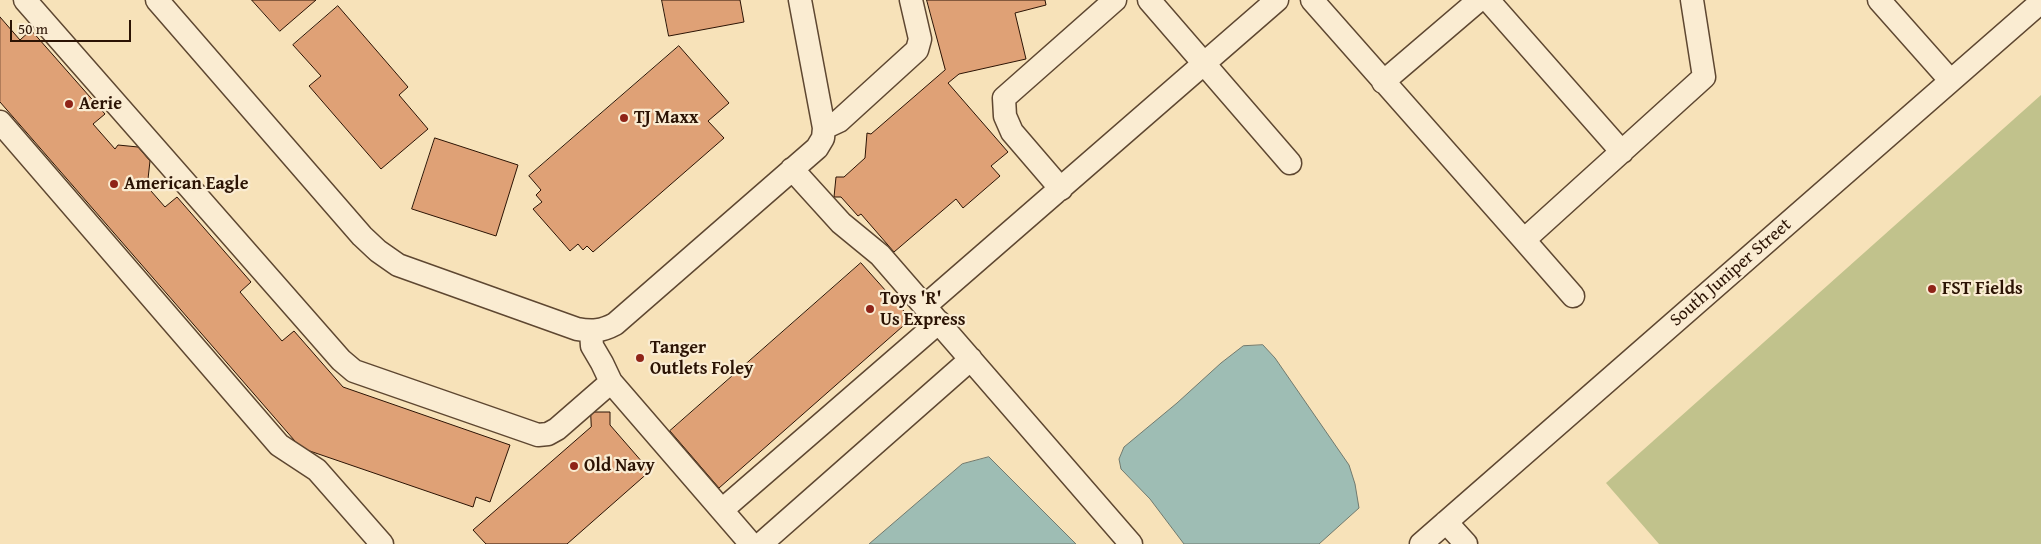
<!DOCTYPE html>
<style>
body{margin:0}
#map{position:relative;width:2041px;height:544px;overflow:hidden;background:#f7e2b9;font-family:"Gentium Book Plus",serif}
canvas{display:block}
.scale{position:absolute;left:10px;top:20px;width:121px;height:22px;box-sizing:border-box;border:2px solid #2b1304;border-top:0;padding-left:6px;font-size:15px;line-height:18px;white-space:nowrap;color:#2b1304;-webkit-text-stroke:4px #faecd2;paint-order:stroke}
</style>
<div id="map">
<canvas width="2041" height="544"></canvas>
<div class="scale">50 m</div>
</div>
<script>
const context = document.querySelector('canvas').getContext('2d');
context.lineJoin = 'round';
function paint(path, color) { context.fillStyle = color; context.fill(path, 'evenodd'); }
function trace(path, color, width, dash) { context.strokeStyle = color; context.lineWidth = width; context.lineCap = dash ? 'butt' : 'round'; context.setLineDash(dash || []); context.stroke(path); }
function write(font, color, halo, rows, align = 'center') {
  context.font = font + ' "Gentium Book Plus",serif'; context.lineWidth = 4.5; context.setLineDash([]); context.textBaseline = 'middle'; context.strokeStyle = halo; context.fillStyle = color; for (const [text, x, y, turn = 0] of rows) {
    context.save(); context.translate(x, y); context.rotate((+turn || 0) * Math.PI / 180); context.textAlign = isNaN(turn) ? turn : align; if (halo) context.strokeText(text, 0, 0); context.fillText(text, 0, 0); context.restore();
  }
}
const green = new Path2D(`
 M2041,95V544H1659L1606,483Z`);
const water = new Path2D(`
 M1263,345L1275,358L1349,465L1355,484L1359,508L1319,544H1184L1150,499L1121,469L1119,459L1124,447L1177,403L1221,363L1243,346Z
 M989,457L1076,544H869L962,464Z`);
const building = new Path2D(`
 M252,0H316L280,31Z
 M662,0H740L744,22L669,36Z
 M927,0H1045L1046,5L1015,13L1026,59L959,74L948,83L1008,152L991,166L1000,176L963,208L956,199L894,252L861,214L858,216L841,197H834L836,177H844L865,158L867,133L871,134L945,70Z
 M338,6L408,87L399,95L428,129L381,169L309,86L321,76L293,45Z
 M0,17L20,40L31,30L105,114L93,124L115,149L118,145L138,147L150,161L148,179L144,183L165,207L177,197L251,282L240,292L282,341L294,331L343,387L510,445L490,502L476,497L473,507L301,448L0,102Z
 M679,46L729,103L708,121L724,138L593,252L587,246L583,250L578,244L570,251L533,209L542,202L536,195L541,190L529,176Z
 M435,138L518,165L496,236L412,209Z
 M861,263L911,319L719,488L670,431Z
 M591,412H610V425L650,471L567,544H486L473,530L591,427Z`);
const minor = new Path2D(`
 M25,0L341,360L354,371L538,435L548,434L557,429L611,382
 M157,0L362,236L378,251L398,265L577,329C592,332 602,331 615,324L817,148L823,138L824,128L800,0
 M1149,0L1290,163
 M1312,0L1524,240L1704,77L1692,0
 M1488,0L1622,152
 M1879,0L1950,80
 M1383,82L1479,0
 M0,122L279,445L317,470L382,544
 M824,128L839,121L917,50L920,39L911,0
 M792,169L841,223L880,255L1131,544
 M1061,189L1012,132L1005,116L1004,98L1115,0
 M1524,240L1573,296
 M925,306L1277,0
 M591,332L592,346L602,363L611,382L751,544
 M722,510L939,322
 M1446,522L1466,544
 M761,544L971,359
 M1421,544L2041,2`);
const markers = [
 [69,104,5,"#8f2418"],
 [624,118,5,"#8f2418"],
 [114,184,5,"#8f2418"],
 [1932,289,5,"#8f2418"],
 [870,309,5,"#8f2418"],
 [640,358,5,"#8f2418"],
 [574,466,5,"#8f2418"]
];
const poiNames = [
 ["Aerie",79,104],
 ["TJ Maxx",634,118],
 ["American Eagle",124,184],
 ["FST Fields",1942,289],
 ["Toys 'R'",880,299],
 ["Us Express",880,320],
 ["Tanger",650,348],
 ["Outlets Foley",650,369],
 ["Old Navy",584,466]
];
const streetNames = [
 ["South Juniper Street",1731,273,-41]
];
paint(green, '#c1c28c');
paint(water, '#9ebdb4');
trace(water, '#70796e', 1);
paint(building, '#dfa176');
trace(building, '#2b1304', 1);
trace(minor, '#5e4731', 25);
trace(minor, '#faecd2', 22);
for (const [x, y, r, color] of markers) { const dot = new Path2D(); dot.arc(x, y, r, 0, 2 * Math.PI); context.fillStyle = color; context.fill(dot); trace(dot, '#faecd2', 2); }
write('bold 18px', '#2b1304', '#faecd2', poiNames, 'left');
write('18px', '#2b1304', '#faecd2', streetNames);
</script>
